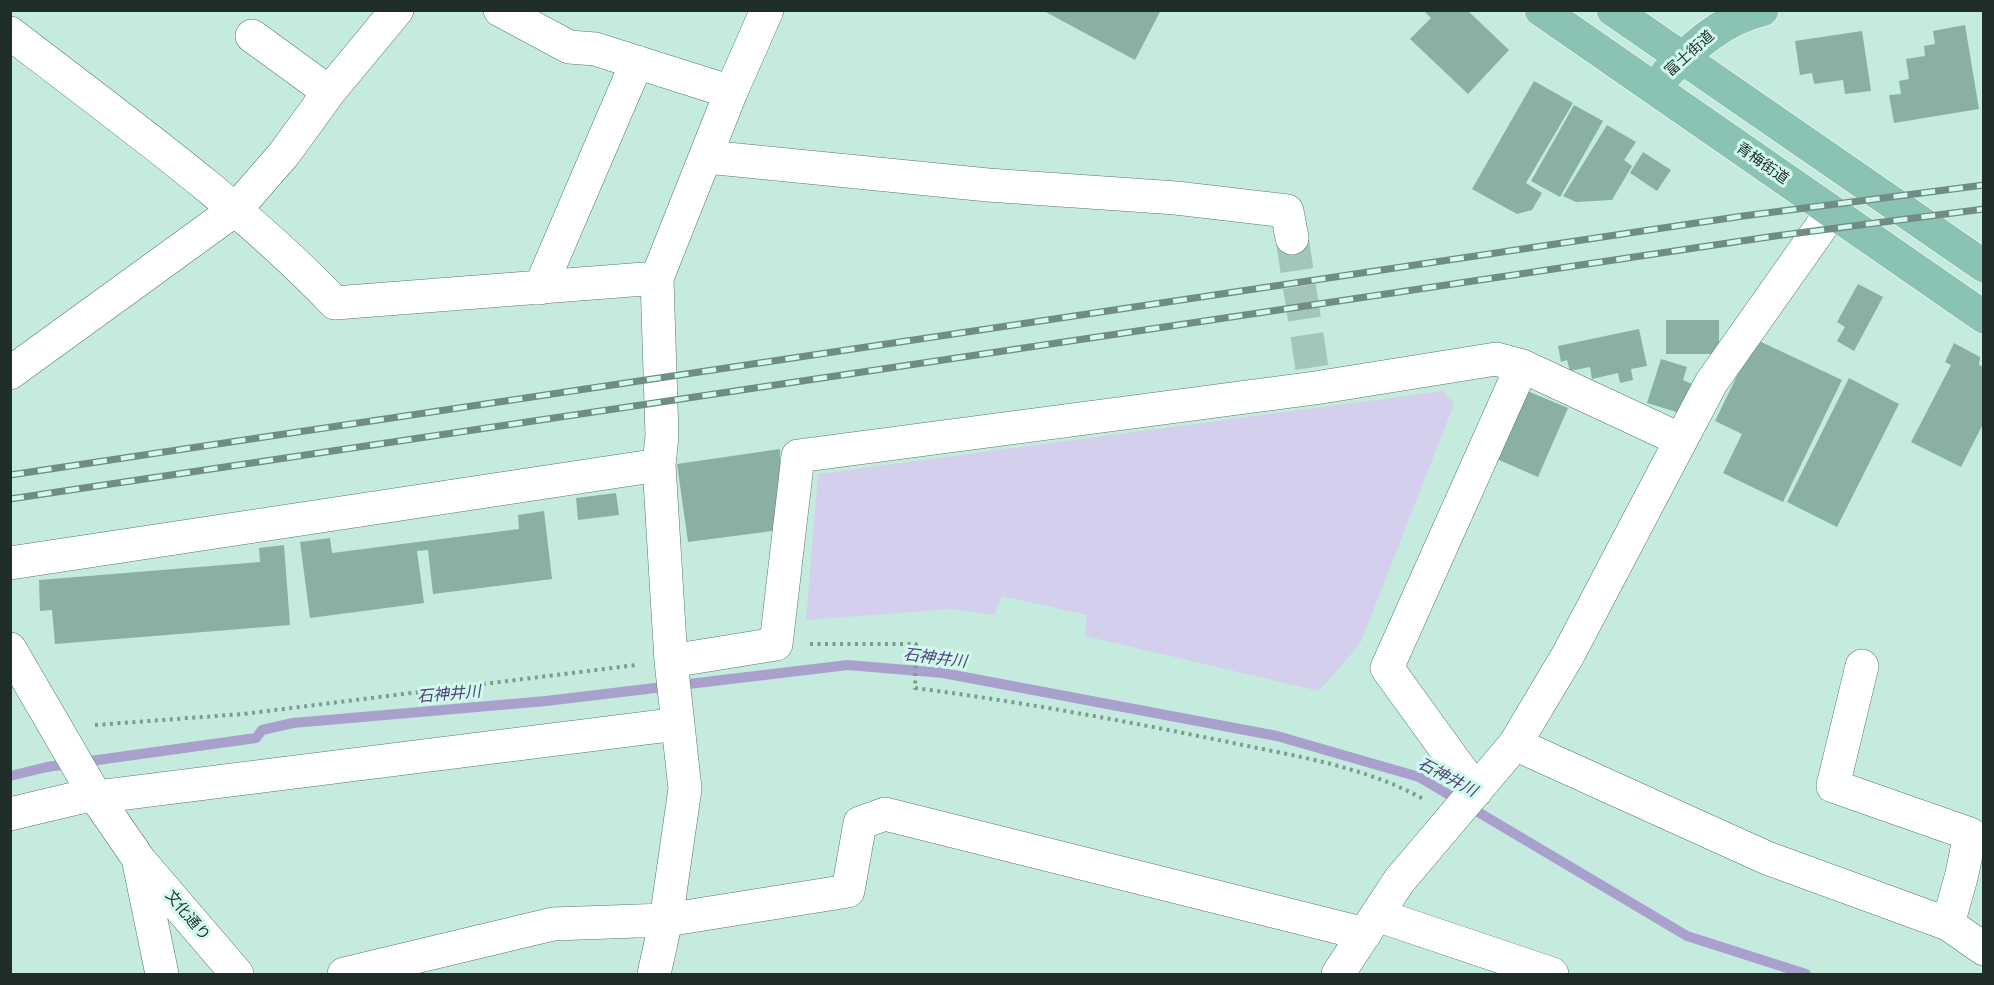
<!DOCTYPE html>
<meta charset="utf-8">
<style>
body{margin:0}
#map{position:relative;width:1994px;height:985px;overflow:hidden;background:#c4ebde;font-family:"DM Sans",sans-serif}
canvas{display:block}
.frame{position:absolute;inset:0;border:12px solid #1e2d28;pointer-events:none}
</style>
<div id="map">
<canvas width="1994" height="985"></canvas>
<div class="frame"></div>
</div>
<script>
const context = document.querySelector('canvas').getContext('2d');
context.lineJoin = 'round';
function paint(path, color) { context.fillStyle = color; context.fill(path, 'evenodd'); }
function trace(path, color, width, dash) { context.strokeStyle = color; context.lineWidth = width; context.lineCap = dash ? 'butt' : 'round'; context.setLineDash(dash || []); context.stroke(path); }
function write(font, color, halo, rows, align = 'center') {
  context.font = font + ' "DM Sans","Noto Sans JP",sans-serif'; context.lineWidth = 6; context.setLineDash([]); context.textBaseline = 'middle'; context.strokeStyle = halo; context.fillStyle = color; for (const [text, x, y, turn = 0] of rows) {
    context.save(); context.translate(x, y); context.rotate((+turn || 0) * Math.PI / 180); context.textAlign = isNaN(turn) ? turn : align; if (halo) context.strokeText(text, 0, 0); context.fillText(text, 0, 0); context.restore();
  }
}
const green = new Path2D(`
 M1443,391L1454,404L1360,644L1319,691L1085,636L1087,615L1002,596L995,615L952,609L806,620L818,474Z`);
const stream = new Path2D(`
 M10,776L47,767L256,738L262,730L293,723L546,701L848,665L943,673L1277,736L1419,777L1687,936L1806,974`);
const building = new Path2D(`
 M1042,10H1161L1135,60Z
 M1423,10H1467L1509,50L1468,94L1410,39L1431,18Z
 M1965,25L1979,109L1894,123L1889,95L1901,94L1899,81L1909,79L1906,59L1925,56L1924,46L1935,44L1933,31Z
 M1862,31L1871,91L1845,94L1843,80L1814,84L1812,73L1800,75L1795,41Z
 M1534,81L1573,103L1526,183L1542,193L1532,210L1517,214L1472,189Z
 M1574,105L1603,121L1560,197L1531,181Z
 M1607,125L1636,142L1624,160L1632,166L1612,200L1576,202L1563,196Z
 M1643,152L1671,170L1657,191L1630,173Z
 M1858,284L1883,297L1854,351L1837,341L1845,327L1837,322Z
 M1666,320H1719V354H1666Z
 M1639,329L1647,366L1631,369L1633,380L1620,383L1618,373L1592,379L1590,367L1570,371L1567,360L1561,362L1558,346Z
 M1755,339L1842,380L1783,502L1723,473L1742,434L1715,421Z
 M1954,343L1980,357L1979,365L1984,367V422L1961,467L1911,442L1951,365L1945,362Z
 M1661,359L1687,367L1683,380L1692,384L1683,414L1647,403Z
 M1849,378L1899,404L1837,527L1787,502Z
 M1520,388L1568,408L1538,477L1490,456Z
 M780,449V530L688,542L677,464Z
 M616,493L619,515L578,520L576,498Z
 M544,511L552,579L433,594L428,550L417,551L424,603L310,618L300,542L330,538L332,553L519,529L518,515Z
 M284,545L290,625L55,644L52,610L40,611L39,580L260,562L259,548Z`);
const minorTunnel = new Path2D(`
 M1292,238L1315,388`);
const path = new Path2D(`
 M810,644H916L915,688C1023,702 1131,722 1238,744C1301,757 1369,768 1425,800
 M95,725L243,714L636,665`);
const minor = new Path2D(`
 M500,10L569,47L595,49L731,92
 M10,33C121,119 237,201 335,303L657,278L731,92L767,10
 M252,36L329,92
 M707,157L988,185L1176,198L1287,211L1292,238
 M540,288L637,62
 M10,373L236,209L284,154L329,92L397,10
 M10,563L659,465
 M10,649L96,797L138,858L162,974
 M671,661L776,644L798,456L1315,388L1496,359L1522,366L1681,440
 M1862,666L1833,786L1970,834L1962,874L1948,924
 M1515,744L1767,858L1948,924L1984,949
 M1476,791L1387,668L1522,366
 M96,797L678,724
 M10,814L94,794
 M141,862L237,974
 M1377,915L1552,974
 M344,974L553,924L666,920L848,891L860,823L885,814L1365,934
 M654,974L666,920L685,789L671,661L659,465L662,436L657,278
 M1338,974L1399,881L1515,744L1568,655L1711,383L1831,213`);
const major = new Path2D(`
 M1541,10L1984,317
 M1613,10L1984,266
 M1667,73C1694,46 1723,19 1762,10`);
const rail = new Path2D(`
 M10,475L1743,216L1984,185
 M10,499L1775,236L1984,209`);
const streetNames = [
 ["富士街道",1690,54,-42],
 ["青梅街道",1762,164,35],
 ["文化通り",187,916,50]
];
const waterNames = [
 ["石神井川",935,659,7],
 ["石神井川",449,695,-5],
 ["石神井川",1447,778,28]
];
paint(green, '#d5cfee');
trace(stream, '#aaa0ce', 10);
paint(building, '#8ab0a4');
trace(minorTunnel, '#a3c5ba', 33, [33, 16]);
trace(minor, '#55796e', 34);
trace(major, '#fff', 34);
trace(path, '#7e9b92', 4, [3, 4.5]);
trace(minor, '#fff', 33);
trace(major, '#8ac2b4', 33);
trace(rail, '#718c83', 7);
trace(rail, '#d1f9ec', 4.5, [14]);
write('15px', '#1e2d28', '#d1f9ec', streetNames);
write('italic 16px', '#52417d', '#d1f9ec', waterNames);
</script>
